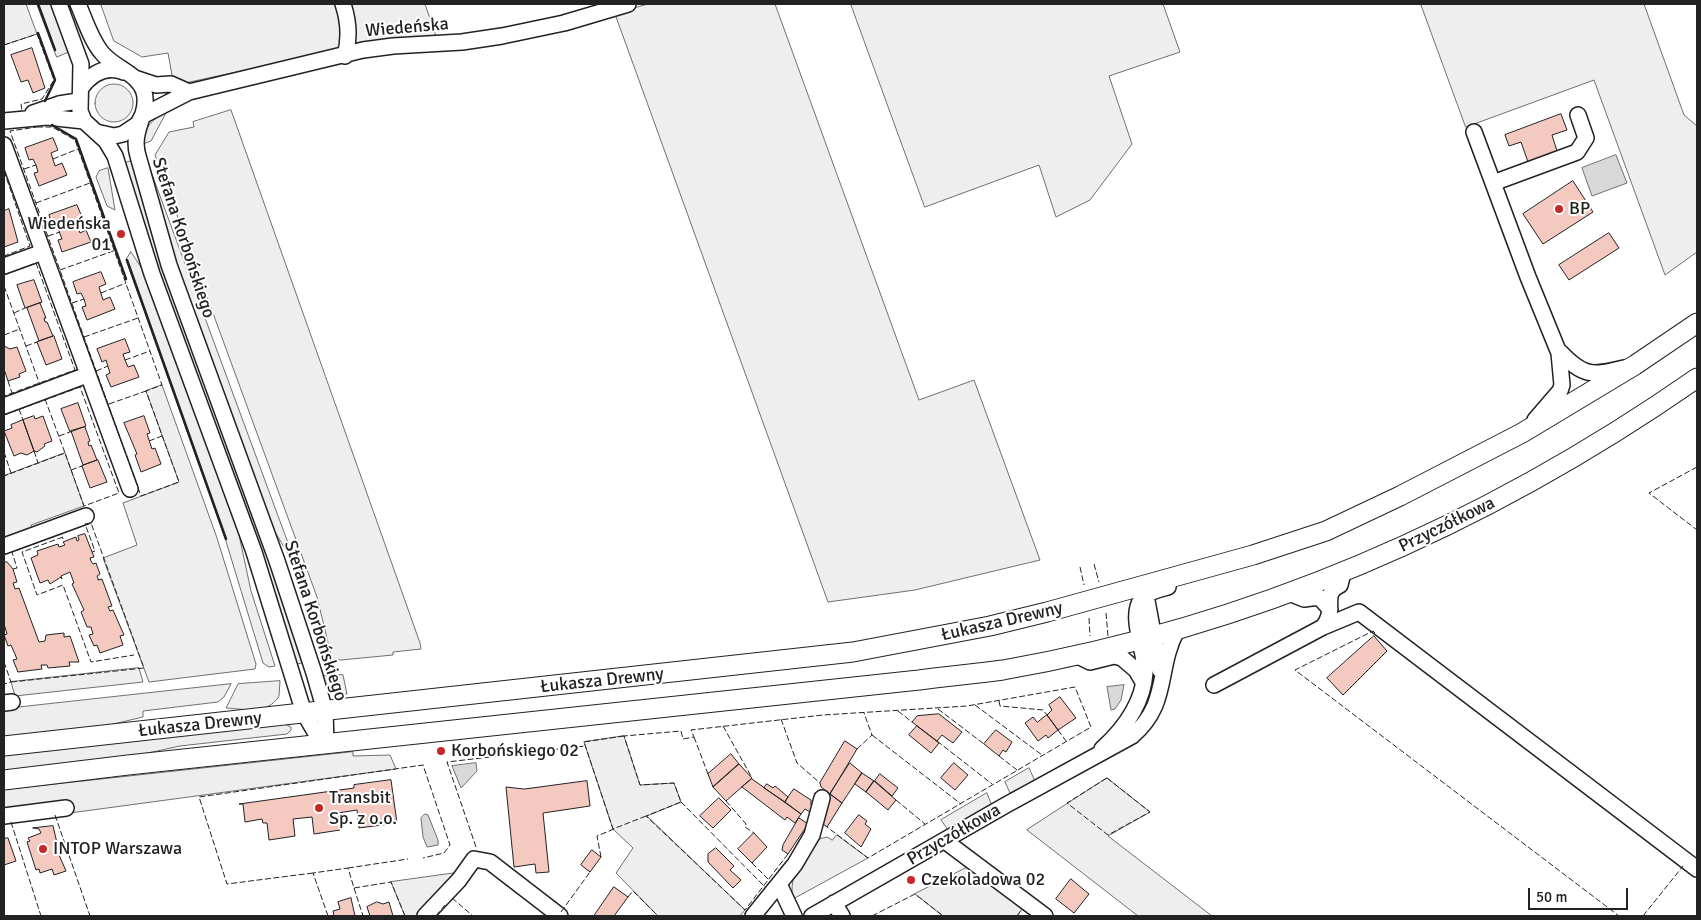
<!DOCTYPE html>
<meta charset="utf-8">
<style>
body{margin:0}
#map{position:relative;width:1701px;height:920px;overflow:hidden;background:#fff;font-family:Signika,sans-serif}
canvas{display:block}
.frame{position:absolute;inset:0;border:5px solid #222;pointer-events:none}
.scale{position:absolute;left:1528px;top:888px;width:100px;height:22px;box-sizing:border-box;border:2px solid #222;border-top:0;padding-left:6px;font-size:15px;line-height:18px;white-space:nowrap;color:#222;-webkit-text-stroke:4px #fff;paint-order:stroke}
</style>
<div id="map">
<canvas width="1701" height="920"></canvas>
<div class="frame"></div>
<div class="scale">50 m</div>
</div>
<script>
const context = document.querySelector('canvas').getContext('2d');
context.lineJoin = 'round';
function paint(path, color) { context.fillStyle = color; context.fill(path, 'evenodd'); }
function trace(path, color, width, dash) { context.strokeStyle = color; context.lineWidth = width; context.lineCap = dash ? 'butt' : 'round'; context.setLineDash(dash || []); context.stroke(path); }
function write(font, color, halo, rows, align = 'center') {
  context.font = font + ' Signika,sans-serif'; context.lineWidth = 4; context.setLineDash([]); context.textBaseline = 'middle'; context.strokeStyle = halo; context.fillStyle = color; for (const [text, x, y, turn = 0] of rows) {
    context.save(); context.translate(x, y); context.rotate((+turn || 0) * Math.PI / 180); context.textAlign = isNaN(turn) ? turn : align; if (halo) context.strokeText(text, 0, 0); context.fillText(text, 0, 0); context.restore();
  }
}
const green = new Path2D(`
 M4,4H26L37,34L4,45Z
 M37,4H51L71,51L57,57Z
 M101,4H337L345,37L336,51L185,83L172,75L168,53L142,57L114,41Z
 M349,4H425L437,39L352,47L356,31Z
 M648,4H775L919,400L974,380L1040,560L915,590L828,602L615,14Z
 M851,4H1163L1180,52L1109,76L1132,144L1090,200L1056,217L1039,165L925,207Z
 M1421,4H1644L1684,115L1697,126V252L1665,275L1594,80L1466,127Z
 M95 103a19 19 0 1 1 38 0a19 19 0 1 1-38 0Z
 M231,110L420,643L421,649L393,652V655L341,660L332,659L317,597L155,155L169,132L194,127L193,122Z
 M166,113L151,141L143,144C144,128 152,118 166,113Z
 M146,158L291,551L289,555L273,529L172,255Z
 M131,161L157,252L269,560L302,663L297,664L258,539L156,263L125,163Z
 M108,168L115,210L107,206L96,177L99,171Z
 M131,252L146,275L239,535L251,591L275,666L269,667L263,663L225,538L126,260Z
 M162,385L217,538L256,664L255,669L149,682L103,558L137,545L123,503L179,482L146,391Z
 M65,453L84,506L31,525L32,529L4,539V476Z
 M139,668L143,682L15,696L11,682Z
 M343,675L347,694C333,695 326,688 321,676Z
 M280,681L279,696C268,715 244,709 226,708L238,684Z
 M231,684L224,697L218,702L143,711V717L105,726L4,737V709Z
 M285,724L291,727V730L287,734L180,746L116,760L4,772V755Z
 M624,736L640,785L674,783L681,802L647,816L745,910L740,916H658L616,873L633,848L613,829L584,742Z
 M353,752V756L390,755L396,769L70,813L4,811V790Z
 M1029,768L1035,781L1010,793L1005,782Z
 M1107,778L1150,812L1108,836L1212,916H1138L1027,830Z
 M987,793L992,806L948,830L941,820Z
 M837,835L868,858L793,899C788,874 803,860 815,840L827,837L832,840Z
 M968,867L1022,909L1017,916H943L915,894Z
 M455,873L418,916H405L391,882Z`);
const water = new Path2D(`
 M1616,155L1627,183L1592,196L1582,168Z
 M1124,685L1121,700L1115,709L1111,710L1107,687Z
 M476,763L477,771L461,788L452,766Z
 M425,814L428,815L438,840V845L427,847L423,837L421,818Z`);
const building = new Path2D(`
 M32,48L45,88L33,93L28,80L21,82L11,55Z
 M1561,114L1567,130L1552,135L1557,151L1528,162L1521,142L1509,146L1505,135Z
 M53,138L58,150L51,153L55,166L62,163L67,175L39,186L34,173L38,172L36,165L33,159L29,160L25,148Z
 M1573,181L1593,212L1543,244L1523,214Z
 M77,205L82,217L75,220L80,233L86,230L91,242L62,252L58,240L62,239L57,226L53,227L49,215Z
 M9,209L18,242L4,247V211Z
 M1609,233L1619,248L1569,280L1559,265Z
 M101,272L106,284L99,287L103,300L110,297L115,309L87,320L82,307L86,306L84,299L81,293L77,294L73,282Z
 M34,280L42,302L25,308L17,285Z
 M40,303L46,318H44L45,322H47L53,336L39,341L27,308Z
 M54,336L62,359L46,365L37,342Z
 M125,339L130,352L123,354L125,360L128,367L134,365L139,377L111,387L106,375L110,373L106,360L102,362L97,349Z
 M4,346L10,349L17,347L26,371L19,374L20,377L8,381L4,369Z
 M78,403L86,426L70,432L61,409Z
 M34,416L35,419L43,416L52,441L44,444L45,446L37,452L34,451L23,420Z
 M144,416L150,433L147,434L152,449L155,448L161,464L141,472L135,455L137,454L124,423Z
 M23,420L34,451L27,455L21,453L14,456L4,431L12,428L11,425Z
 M85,427L90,441L88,442L89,446L91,445L97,460L83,465L71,431Z
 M98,460L107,482L90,488L82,466Z
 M85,534L94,557L90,558L91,561L93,564L96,563L100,574L97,576L98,578V580L102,579L112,606L108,607L110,611L113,610L124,635L120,636L123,645L100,653L97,645L94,646L89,635L93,634L91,627H87L81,612L84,610L72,584L74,583L70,572L61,576L62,579L61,577L50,584L48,580L40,583L31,558L38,555L37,551L58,544L59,547L65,545L63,542L76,537L77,541L79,540L78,536Z
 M7,562L13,569L17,582L13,583L15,589L19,588L39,642L45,641L46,635L64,633V637L70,636L79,662H69L70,666L48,668L47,665H41L42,669L18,672L13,660L17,659L11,645L8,646L4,635L7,634L4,624V563Z
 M1374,636L1387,651L1343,695L1327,678Z
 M1060,697L1076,718L1058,730L1047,715L1052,710L1049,705Z
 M939,714L962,732L953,743L942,735L937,741L912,722L917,716Z
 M1047,715L1058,730L1048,738L1046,735L1038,741L1025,723L1033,717L1037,722Z
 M917,726L939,743L931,753L909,735Z
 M996,730L1012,742L1006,752L1003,750L999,756L984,744Z
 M845,741L857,749L830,794L821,787L820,783Z
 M731,754L739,764L713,787L708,774Z
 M850,763L862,773L842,803L830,794Z
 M954,763L968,775L955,790L941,778Z
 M739,764L752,778L726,801L713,787Z
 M862,773L874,781L866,792L855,784Z
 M880,774L898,788L892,796L875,781Z
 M752,779L801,814L795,823L787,817L785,820L742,787Z
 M391,780L397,823L359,828L357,810L338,813L340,830L314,834L312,817L293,819L295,836L269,840L267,823H263L262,819L245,822L243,804H239L354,788V785Z
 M587,781L590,806L543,813L549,872L536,873L535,864L514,867L506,787L524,789Z
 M874,781L896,800L888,810L866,792Z
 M767,784L773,788L775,786L788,797L785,802L764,788Z
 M794,789L811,800V805L814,808L810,812L805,809L801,814L785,802Z
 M830,794L842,803L827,827L819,821Z
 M719,798L731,810L713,828L700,816Z
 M859,815L867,821L865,824L871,829L861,847L845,833Z
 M799,818L808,824L788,854L782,850L783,845Z
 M53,826L58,847L56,848L66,871L54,875L52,869L40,873L39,869L36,870L27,842L30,841L28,838L41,833L39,829L33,828Z
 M754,833L767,847L752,863L738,849Z
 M8,838L16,861L4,865V839Z
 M716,848L734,866L730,870L741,880L733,888L708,862V854Z
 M592,850L601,857L590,872L581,865Z
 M1071,879L1089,894L1074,913L1056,899Z
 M614,887L628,897L614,916H594Z
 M351,898L355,916H334L333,911L340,909L338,902Z
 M377,902L383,904L389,902L393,916H370L367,907Z`);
const minor = new Path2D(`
 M59,4L81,64L80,111L84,121L106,141L115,156L152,274L254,552L304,713L318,737L326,744
 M78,4C85,20 91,40 102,53C114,68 138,73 144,92C150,114 130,130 138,156L169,265L277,561L314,673L325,711L326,744
 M343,4C349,22 350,38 345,56
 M135,78L156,85L171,84L189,92
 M81,88C92,73 106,65 124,72
 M33,113L59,104L78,101
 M4,121L47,117L84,121
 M96,132L114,136L123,134L138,124L142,116L189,92L363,50L393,46L462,42L502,36L564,23L628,4
 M1474,132L1528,277L1559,353L1562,385L1560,391L1535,420
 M4,145L130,489
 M1493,183L1577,152L1586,138L1578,115
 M4,266L43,252
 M1560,352C1584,377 1592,376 1624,368
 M4,406L87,375
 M4,546L86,516
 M1142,591L1147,601L1160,670
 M1289,593L1304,599L1319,597L1330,609
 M1323,627L1359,612L1697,869
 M1076,655L1090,662L1114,656L1122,658L1136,670L1143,682
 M1214,685L1323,627C1338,609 1320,594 1340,585L1343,573
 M4,703L12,702
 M1102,749C1124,729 1143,703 1145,673C1146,653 1129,617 1141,600C1146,592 1160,589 1168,587
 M4,816L66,808
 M945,841L1045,916
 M779,884L794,916
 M834,903L842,916
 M425,916L459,880L474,859L490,862L560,916
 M753,916L795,864L812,835L822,798
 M812,916L1006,805L1132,736C1170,704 1156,669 1177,630`);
const major = new Path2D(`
 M4,746L853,652L990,626L1047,612L1253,555L1326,531L1400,496L1522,433L1635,365L1697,323
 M4,780L128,765L919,680C947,676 975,674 1003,670C1258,625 1486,525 1697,378`);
const fence = new Path2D(`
 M4,45L37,34L54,80L42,99L21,104L22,111H20
 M37,127H52L75,140L162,385L146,391L179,482L141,496L10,131Z
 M53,159L78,149
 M24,169L36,165
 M4,171L30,246L4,256
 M36,203L90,183
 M77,226L102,216
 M48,236L60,232
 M60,270L116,250
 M4,275L36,263L75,370L4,396
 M4,286L40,385
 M101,293L126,283
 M72,303L84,299
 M14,313L25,308
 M4,335L20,329
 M84,337L138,318
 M26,346L37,342
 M125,360L150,351
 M96,371L108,366
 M8,381L12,393
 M45,399L65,453
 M109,404L146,391
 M19,409L23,420
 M4,415L80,387L119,493L84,506L65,453L4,476
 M59,436L70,432
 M149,441L162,436
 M34,451L38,463
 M4,452L11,473
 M1697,467L1649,493L1697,530
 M71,470L82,466
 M63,537L22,552L37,595L63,585L91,662L134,655
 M1094,564L1099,582
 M1080,567L1084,585
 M13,569L17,568L12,552L61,534L63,539
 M1106,613L1108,636
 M1089,618L1090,636
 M1375,633L1373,631L1295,670L1619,916
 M4,662L11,682L4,684
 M11,682L144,668L91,523L85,524L95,551L92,552
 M999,701L1000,706L1043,710L1047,715
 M975,705L1042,755
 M938,709L984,744
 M898,711L912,722
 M781,719L797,763L820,783
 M723,726L751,776
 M1058,730L1066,741
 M872,735L961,804
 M624,736L584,742L613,829L646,816
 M694,737L708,774
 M937,741L992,784
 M857,749L872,735L864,713
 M999,756L1017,770
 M1107,778L1150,812L1108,835L1067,803Z
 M896,800L925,824
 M726,801L746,824L745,827L754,833
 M681,802L765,887
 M55,815L90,916
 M11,822L41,916
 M476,847L447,762L585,746
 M788,854L745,910L646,816L681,802L674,783L640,785L624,736L681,731L683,739L694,737L691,730L823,715L967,706L1075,687L1091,727L868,858L827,827
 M601,857L597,836L614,829
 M752,863L770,881
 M348,868L408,859
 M313,873L227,884L199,797L423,765L450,845L444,853L423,858
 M354,888L363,916
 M628,897L633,891L658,916
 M452,898L473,916
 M561,912L590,872
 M328,916L313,873L348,868L354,888L391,882L405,916
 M436,916L445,905
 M872,916L915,894L943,916
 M1017,916L1022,909L1032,916
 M1643,916L1683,866`);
const wall = new Path2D(`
 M38,4L55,50
 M38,33L55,80L45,101
 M52,125L76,139L126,279
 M127,260L226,539`);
const markers = [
 [1559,209,5,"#c62828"],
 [121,234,5,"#c62828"],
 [441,751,5,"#c62828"],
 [319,808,5,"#c62828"],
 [43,849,5,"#c62828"],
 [911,880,5,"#c62828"]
];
const streetNames = [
 ["Wiedeńska",407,28,-5],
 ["Stefana Korbońskiego",183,238,72],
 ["Przyczółkowa",1447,525,-26],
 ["Stefana Korbońskiego",315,621,72],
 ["Łukasza Drewny",1002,622,-13],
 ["Łukasza Drewny",602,681,-6],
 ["Łukasza Drewny",200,725,-6],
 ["Przyczółkowa",954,835,-30]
];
const poiNames = [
 ["BP",1569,209],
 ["Wiedeńska",111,224,"right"],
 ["01",111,245,"right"],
 ["Korbońskiego 02",451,751],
 ["Transbit",329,798],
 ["Sp. z o.o.",329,819],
 ["INTOP Warszawa",53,849],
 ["Czekoladowa 02",921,880]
];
paint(green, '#eee');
trace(green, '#6f6f6f', 1);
paint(water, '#d9d9d9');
trace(water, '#6f6f6f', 1);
paint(building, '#f3c9c0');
trace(building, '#222', 1);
trace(minor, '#222', 18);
trace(major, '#222', 21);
trace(minor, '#fff', 15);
trace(major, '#fff', 19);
trace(fence, '#222', 1, [6, 2.5]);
trace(wall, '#222', 2.5);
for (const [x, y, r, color] of markers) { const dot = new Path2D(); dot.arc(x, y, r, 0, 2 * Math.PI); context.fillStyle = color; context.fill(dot); trace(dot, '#fff', 2); }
write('18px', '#222', '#fff', streetNames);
write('18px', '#222', '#fff', poiNames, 'left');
</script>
